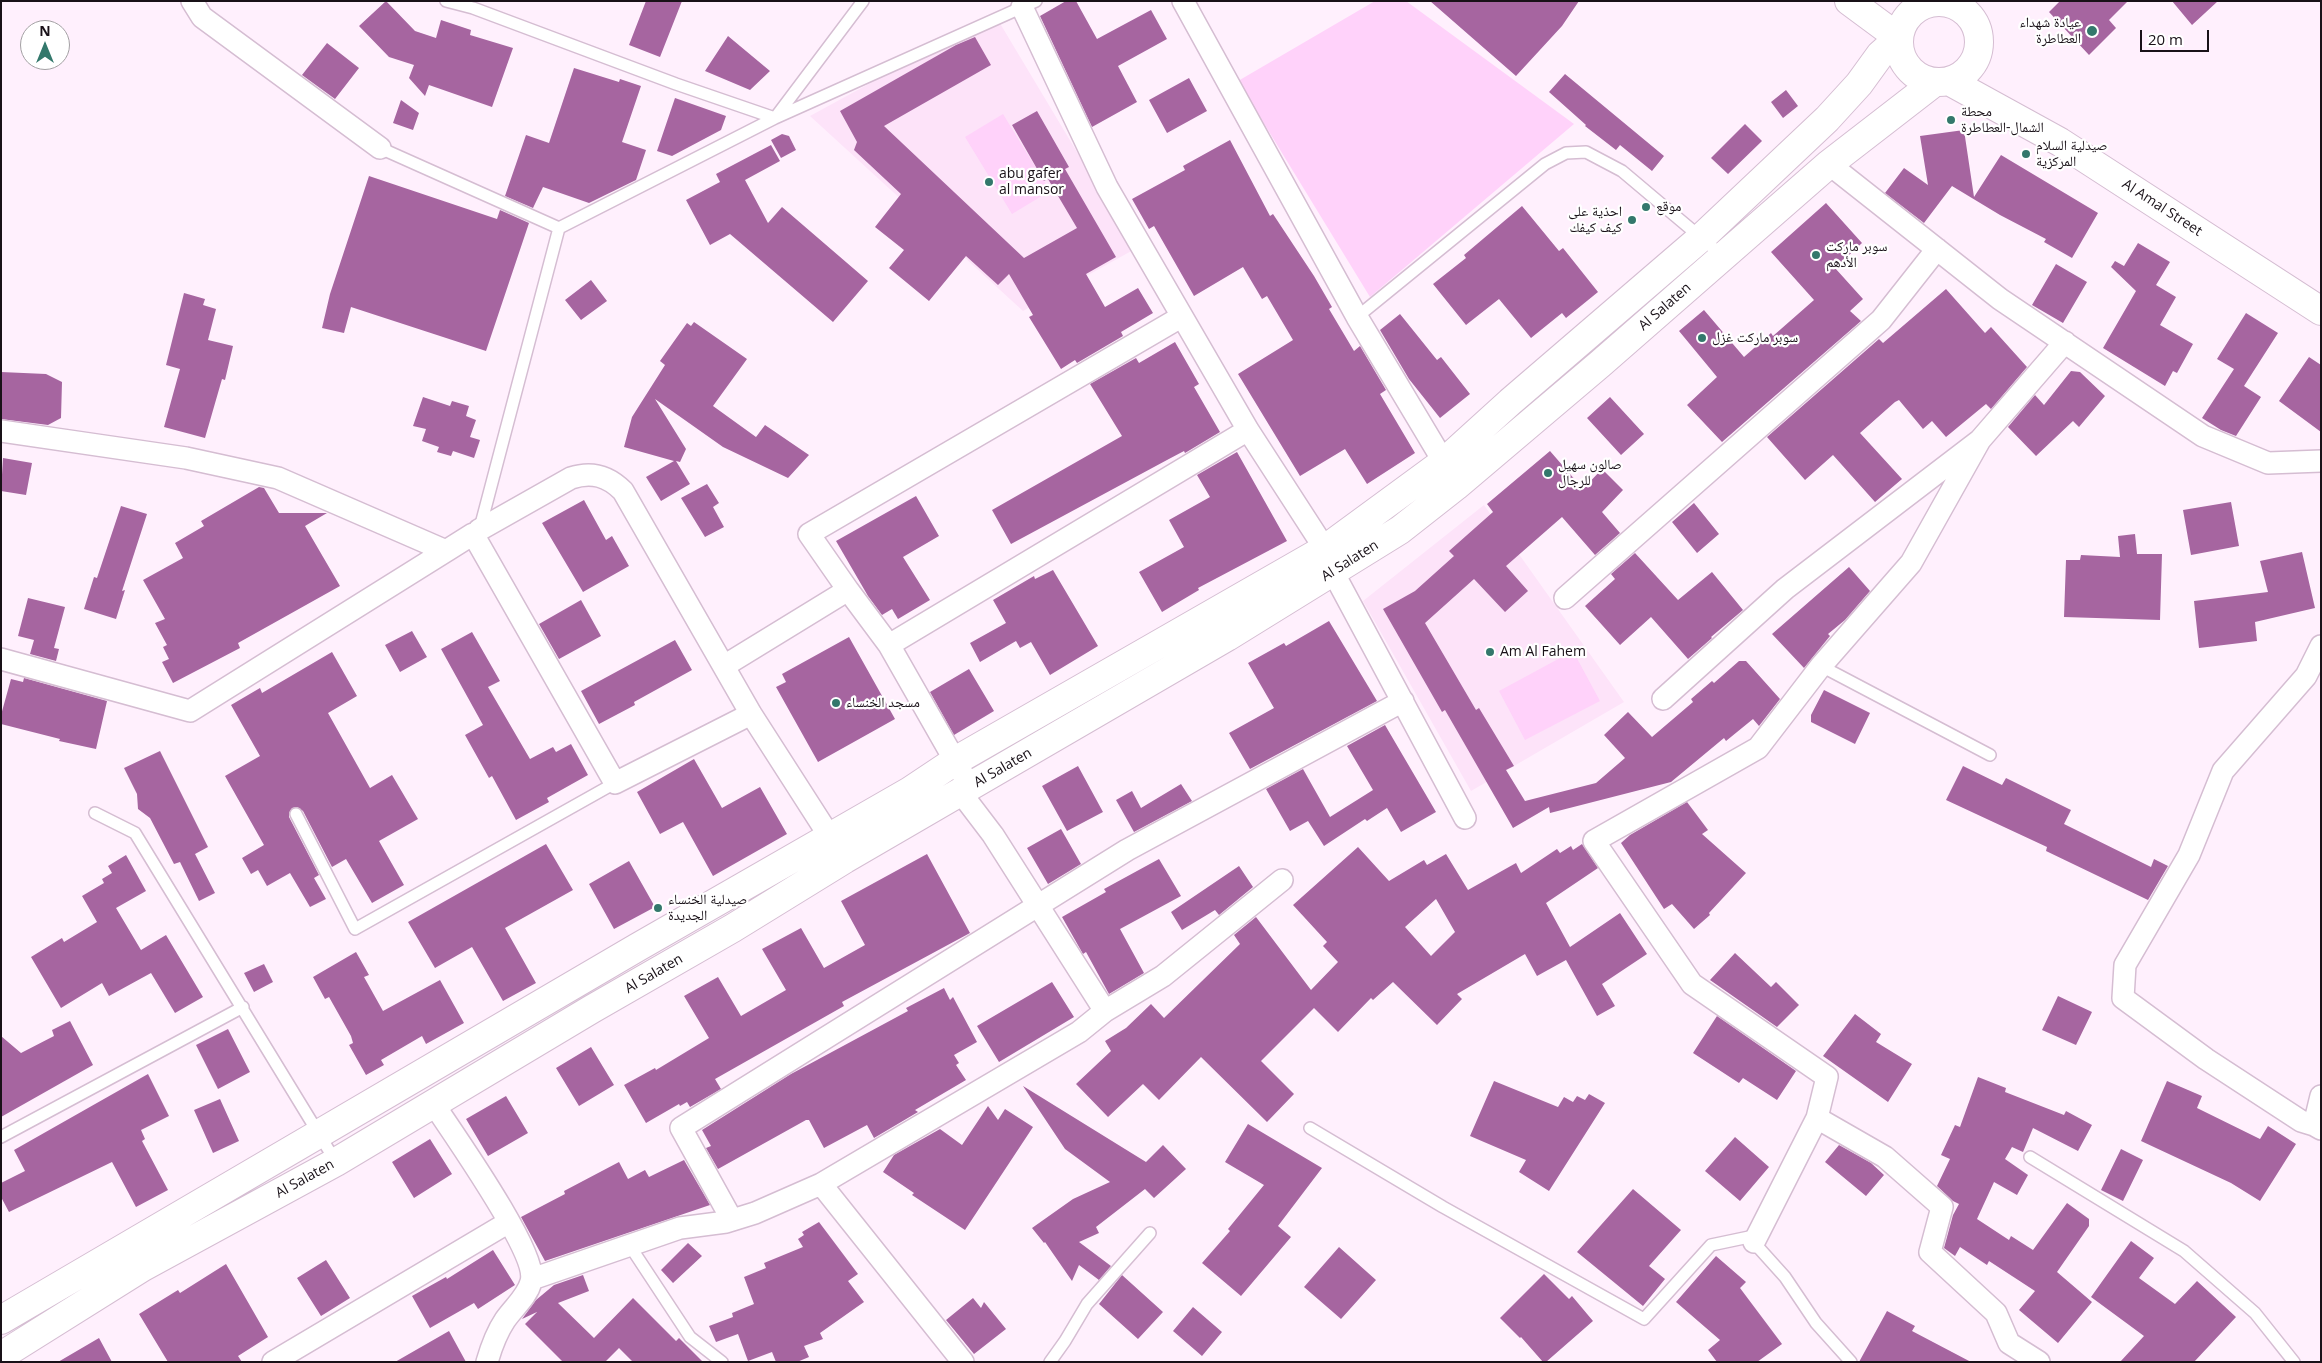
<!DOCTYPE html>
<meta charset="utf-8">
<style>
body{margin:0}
#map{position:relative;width:2322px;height:1363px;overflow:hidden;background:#fff0fd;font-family:"Open Sans",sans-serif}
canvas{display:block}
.frame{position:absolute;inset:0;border:2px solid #191118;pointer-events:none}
.north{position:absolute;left:20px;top:20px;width:50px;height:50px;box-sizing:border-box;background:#fff;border:1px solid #a3a0a3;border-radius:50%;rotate:0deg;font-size:14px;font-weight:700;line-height:20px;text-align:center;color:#191118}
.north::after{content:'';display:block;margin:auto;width:18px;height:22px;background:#33786c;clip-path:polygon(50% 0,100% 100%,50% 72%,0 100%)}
.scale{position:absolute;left:2140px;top:30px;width:69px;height:22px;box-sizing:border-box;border:2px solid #191118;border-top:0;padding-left:6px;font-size:15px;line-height:18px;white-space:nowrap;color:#191118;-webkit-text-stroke:4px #fff;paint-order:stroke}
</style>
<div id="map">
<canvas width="2322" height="1363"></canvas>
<div class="frame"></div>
<div class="north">N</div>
<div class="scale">20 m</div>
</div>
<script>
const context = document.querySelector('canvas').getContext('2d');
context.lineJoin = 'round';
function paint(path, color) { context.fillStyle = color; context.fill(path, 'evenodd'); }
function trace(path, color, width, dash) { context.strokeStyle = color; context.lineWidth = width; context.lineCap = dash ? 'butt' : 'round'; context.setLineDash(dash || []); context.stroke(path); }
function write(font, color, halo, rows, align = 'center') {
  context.font = font + ' "Open Sans","Noto Naskh Arabic",sans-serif'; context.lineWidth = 4.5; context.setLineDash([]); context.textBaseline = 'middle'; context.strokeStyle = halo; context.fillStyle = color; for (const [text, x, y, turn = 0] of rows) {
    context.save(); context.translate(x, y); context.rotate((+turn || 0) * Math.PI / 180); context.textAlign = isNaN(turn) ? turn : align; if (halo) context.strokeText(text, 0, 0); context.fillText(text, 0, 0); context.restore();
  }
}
const built = new Path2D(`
 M995,15L1135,249L1023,311L810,116Z
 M1484,505L1624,702L1471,791L1363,601Z`);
const green = new Path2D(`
 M1375,1H1406L1574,124L1370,297L1238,81Z
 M1003,114L1050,191L1012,214L965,137Z
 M1573,651L1600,701L1525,740L1499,691Z`);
const building = new Path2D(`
 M386,1L415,31L436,38L441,20L471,30L470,35L513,48L492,107L429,85L425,96L409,78L414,65L389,57L359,26Z
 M646,1H682L660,57L629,45Z
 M1066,1H1076L1097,39L1151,10L1167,39L1118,66L1137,102L1092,127L1040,16Z
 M1430,1H1579L1562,26L1516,76Z
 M2060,1H2128L2109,20L2116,28L2089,55L2049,12Z
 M2172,1H2218L2192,25Z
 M728,36L770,71L750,90L705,71Z
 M975,37L991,65L884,126L1024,258L1077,228L1048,179L1044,181L1012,125L1037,111L1069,167L1065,169L1116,257L1086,274L1105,307L1138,288L1153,313L1121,332L1123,336L1077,363L1075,360L1061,369L1029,317L1033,315L1009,274L998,285L966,256L929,301L889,268L904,250L875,227L901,194L854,150L857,142L840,111L956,45Z
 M327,43L359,68L335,99L302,75Z
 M574,68L619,82L620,79L641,86L622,142L646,150L636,180L589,203L543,187L533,208L505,196L526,135L549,143Z
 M1565,74L1664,156L1652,171L1620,145L1616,150L1585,126L1586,125L1549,92Z
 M1189,78L1207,111L1167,133L1149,100Z
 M1786,90L1798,106L1783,118L1771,102Z
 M675,98L726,116L721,130L672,156L657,151Z
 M401,100L419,113L413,130L393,123Z
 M1745,124L1762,141L1728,174L1711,158Z
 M1964,130L1974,197L2001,155L2098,213L2072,258L2044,242L2046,239L2000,215L1952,186L1924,223L1885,193L1904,168L1928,185L1920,136Z
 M782,134L789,136L796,150L781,158L771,140Z
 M1230,140L1270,216L1273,214L1314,276L1332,307L1329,309L1354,351L1360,346L1386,390L1380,394L1415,453L1367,484L1345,449L1300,476L1238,374L1293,340L1267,296L1262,299L1243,267L1194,296L1154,226L1149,229L1132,199L1185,170L1183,166Z
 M771,145L780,161L745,180L768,223L782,207L868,281L833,322L730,234L710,245L686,200L720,182L716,174Z
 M369,176L497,219L500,210L529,223L486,351L351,307L344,333L322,328L330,294Z
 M1826,203L1862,243L1835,268L1863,299L1850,311L1861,321L1722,442L1687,405L1717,377L1679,331L1704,310L1744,357L1771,333L1773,336L1814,300L1771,252Z
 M1522,206L1559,251L1563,248L1598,292L1566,318L1562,313L1531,338L1499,299L1466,325L1433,284L1466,258L1464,255Z
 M2138,243L2170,262L2156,285L2176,297L2160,325L2193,344L2177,373L2173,371L2165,386L2103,348L2136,291L2111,267L2115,261L2124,266Z
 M2056,264L2087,282L2063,323L2032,305Z
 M591,280L607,301L581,320L565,300Z
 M1946,289L1985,333L1991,327L2027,367L1991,409L1986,404L1946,437L1932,421L1923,429L1899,400L1895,402L1860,433L1902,479L1875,502L1833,455L1805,480L1767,437L1879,339L1883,343Z
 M184,293L205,299L203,305L216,309L208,340L233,346L225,380L222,379L205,438L164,427L180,369L166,365Z
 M2246,313L2278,333L2244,386L2261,397L2236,436L2221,430L2202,418L2234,369L2217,359Z
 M1400,314L1437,360L1441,357L1470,394L1440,418L1409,379L1380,330Z
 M694,322L747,359L713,406L756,437L765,425L809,455L788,478L723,447L655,399L686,449L680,462L676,461L690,484L661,501L646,477L674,461L624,447L632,417L665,365L660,361L687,323L691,326Z
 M1175,342L1199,384L1194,387L1220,432L1185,453L1184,451L1167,460L1011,544L992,510L1122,436L1090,384L1136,358L1139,363Z
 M2309,357L2321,365V432L2279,401Z
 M2071,371L2080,372L2105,396L2079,427L2073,421L2036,456L2008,427L2035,395L2044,405Z
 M1,372L46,374L62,382L61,418L48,425L1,419Z
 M423,397L450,406L452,401L469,406L466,416L476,420L470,437L480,440L474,458L453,451L451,456L437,452L439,447L422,441L426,429L413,426Z
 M1610,397L1644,434L1621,455L1587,418Z
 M1550,451L1583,489L1602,469L1623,490L1602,512L1620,533L1595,555L1562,517L1506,566L1528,591L1505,612L1474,579L1425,623L1476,710L1479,708L1514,766L1506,770L1525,801L1596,783L1625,758L1604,735L1628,712L1652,737L1693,702L1691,699L1712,681L1714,683L1739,661H1746L1780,699L1759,726L1753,719L1726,741L1724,738L1671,782L1550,813L1549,807L1513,828L1445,710L1442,712L1383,609L1415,591L1454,556L1449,551L1493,512L1487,504Z
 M1237,452L1287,541L1198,588L1199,590L1162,612L1139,572L1184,547L1169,520L1210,497L1197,475Z
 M3,458L32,463L26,495L1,491Z
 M707,484L719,503L713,507L724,527L705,537L681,498Z
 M259,487L264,488L279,513H327L305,526L340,586L238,643L240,648L173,683L162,662L169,659L163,647L167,645L155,623L165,619L143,580L183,558L175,543L204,526L201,521Z
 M916,496L939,536L903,557L930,600L898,619L892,609L882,615L868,596L836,541Z
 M584,500L606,540L612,536L629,566L583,592L542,523Z
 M2231,502L2239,546L2191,555L2183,510Z
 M1694,503L1719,534L1697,553L1672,522Z
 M121,506L147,514L122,591L125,590L116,619L84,609L94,577L97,578Z
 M2135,534L2137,554H2162L2160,620L2064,617L2066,560H2080L2081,555L2120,557L2118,536Z
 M2302,552L2315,608L2255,622L2257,641L2199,648L2194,601L2268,592L2260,561Z
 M1635,553L1678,600L1712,572L1743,610L1711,637L1712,638L1688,659L1651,617L1620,645L1585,606L1615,579L1611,574Z
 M1849,567L1870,591L1845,620L1828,634L1830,636L1804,668L1772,634Z
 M1053,570L1098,646L1050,675L1031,642L1020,648L1016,641L980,662L970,643L1006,623L993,600L1034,576L1035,579Z
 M28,598L65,607L54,648L59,649L56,661L30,654L34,640L18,636Z
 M581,600L601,636L559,659L539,624Z
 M1329,621L1377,701L1250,769L1229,733L1274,708L1248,663L1284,643L1286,646Z
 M412,631L427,657L400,672L385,645Z
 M472,632L500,681L488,687L530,759L553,747L556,752L571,744L588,775L547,798L549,802L516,820L492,776L489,778L465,735L483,725L441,649Z
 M849,637L895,719L818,762L776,687L786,682L782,674Z
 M675,640L692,670L634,702L635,705L599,724L581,691Z
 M332,652L357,696L328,713L370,788L392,775L418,819L379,841L404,885L372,903L346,859L332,867L303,811L297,807L292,808L289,813V817L319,875L314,878L326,899L310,907L290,873L267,886L258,870L251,874L242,858L264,845L225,776L260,756L231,705L260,688L262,693Z
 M969,669L994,711L954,735L930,692Z
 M24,678L107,701L96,749L59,741L60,739L1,724V715L11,679L23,682Z
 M1824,690L1870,713L1855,744L1811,722V715Z
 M1385,725L1436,812L1401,832L1387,808L1367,821L1365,819L1324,846L1308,821L1290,831L1266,789L1303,769L1330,817L1373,790L1347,746Z
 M160,751L208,847L195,854L215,893L199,901L180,862L174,864L150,818L138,809L137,794L124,768Z
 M694,759L722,808L760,787L787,834L713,876L683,822L660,834L637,792Z
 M1078,766L1103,812L1067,831L1042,786Z
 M1963,766L2002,785L2006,778L2071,810L2064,824L2151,867L2154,859L2168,866L2148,900L2046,851L2047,847L1946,800Z
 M1181,784L1192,801L1134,832L1116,800L1132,791L1141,808Z
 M1687,802L1708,830L1702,834L1746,873L1709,913L1710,915L1694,929L1672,904L1664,909L1621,843L1630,835Z
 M1061,829L1081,864L1048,884L1027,848Z
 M546,844L573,890L505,928L536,983L503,1001L472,947L435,968L408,922Z
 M1582,844L1598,868L1546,903L1570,947L1620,913L1647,954L1602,984L1615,1006L1597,1016L1566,960L1537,976L1525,954L1457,994L1462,999L1437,1025L1393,982L1373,1000L1371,998L1338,1032L1314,1008L1261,1061L1294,1094L1267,1122L1201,1057L1159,1100L1143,1084L1108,1117L1076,1084L1111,1051L1105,1041L1126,1028L1151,1004L1164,1018L1240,944L1234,935L1256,917L1311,990L1338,962L1323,946L1327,942L1293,905L1358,847L1389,881L1424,860L1427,865L1446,854L1468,890L1516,863L1521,873L1557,849L1560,853L1571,846L1573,850ZM1436,899L1455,932L1431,956L1405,927Z
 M927,854L970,933L842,1002L844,1006L715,1079L721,1089L690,1107L687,1102L680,1106L679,1104L646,1123L624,1085L655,1068L656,1070L709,1038L684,996L718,977L741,1016L786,990L762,949L801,928L824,968L865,945L841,901Z
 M126,855L146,891L116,908L141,950L166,935L203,997L175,1013L151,973L109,996L102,983L61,1008L31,957L62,938L64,942L97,922L82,896L104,883L102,879L112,873L108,866Z
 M1159,859L1181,896L1120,929L1144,973L1109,994L1086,952L1083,954L1062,917L1106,892L1104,889Z
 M629,861L655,907L614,929L589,884Z
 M1239,866L1253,887L1219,915L1215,910L1182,930L1171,912Z
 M356,952L369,975L364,977L383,1011L440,980L464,1023L426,1044L422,1036L381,1060L384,1065L366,1075L349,1045L353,1043L351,1036L329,997L325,999L313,977Z
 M1735,953L1771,987L1776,982L1799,1005L1777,1027L1710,980Z
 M264,964L273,982L254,992L244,973Z
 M1052,982L1074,1017L999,1062L977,1026Z
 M944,988L950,1000L953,997L977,1042L954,1055L959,1063L956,1065L966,1080L915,1110L918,1112L874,1138L867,1125L824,1148L809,1120H806L718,1169L706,1148L711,1146L702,1130L791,1074L908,1011L906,1008Z
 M2058,996L2092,1012L2076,1045L2042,1030Z
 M1855,1014L1881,1034L1876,1042L1912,1064L1888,1102L1823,1056Z
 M1717,1016L1796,1071L1777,1100L1743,1078L1739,1083L1693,1053Z
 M70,1021L93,1065L1,1117V1036L21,1053L54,1036L52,1030Z
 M228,1029L250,1072L218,1089L196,1045Z
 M591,1047L614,1085L579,1106L556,1068Z
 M148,1074L169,1116L141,1130L145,1139L142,1141L168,1190L136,1207L112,1162L9,1212L1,1197V1183L25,1171L14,1150Z
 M1978,1077L2006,1088L2005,1092L2064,1115L2066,1111L2092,1125L2078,1151L2033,1128L2023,1152L2012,1147L2005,1159L2028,1175L2017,1195L1994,1182L1977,1219L2009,1240L2011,1236L2033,1250L2067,1203L2089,1219V1226L2057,1272L2092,1302L2058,1343L2019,1310L2035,1291L1989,1261L1987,1265L1960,1247L1955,1256L1944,1248L1953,1215L1959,1204L1953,1201L1937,1186L1950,1159L1941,1155L1955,1125L1960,1127Z
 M1494,1081L1558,1107L1564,1097L1573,1102L1577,1096L1585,1100L1589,1094L1605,1103L1549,1191L1519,1172L1526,1160L1470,1136Z
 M2167,1081L2202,1096L2197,1108L2260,1139L2268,1126L2296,1144L2260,1201L2231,1183L2141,1141Z
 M1023,1086L1146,1162L1163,1145L1186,1169L1154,1198L1145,1189L1096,1227L1099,1233L1079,1242L1111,1266L1099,1280L1079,1265L1072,1281L1045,1242L1044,1243L1032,1228L1073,1199L1110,1182L1065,1149Z
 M506,1096L528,1133L488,1156L466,1119Z
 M220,1099L239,1141L213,1153L194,1110Z
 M988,1106L998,1120L1005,1109L1033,1127L965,1230L912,1195L914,1193L883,1172L894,1155L940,1129L962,1145Z
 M1248,1124L1322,1168L1278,1226L1291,1237L1241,1296L1202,1263L1230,1231L1228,1229L1264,1185L1225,1162Z
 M1735,1137L1769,1167L1740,1201L1705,1171Z
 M430,1139L452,1174L414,1198L392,1162Z
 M1839,1145L1871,1163L1884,1175L1866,1196L1825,1162Z
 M2121,1149L2143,1160L2123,1201L2101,1190Z
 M684,1160L710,1205L545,1261L521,1217L565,1194L564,1191L619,1162L628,1179L645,1170L649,1177Z
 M1633,1189L1681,1230L1649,1266L1665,1279L1643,1306L1577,1252Z
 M819,1222L858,1274L848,1281L864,1302L820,1333L823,1339L804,1346L809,1357L797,1362H776L772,1352L748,1361L738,1334L716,1342L709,1326L733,1317L732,1313L754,1304L744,1277L766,1268L764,1263L803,1247L798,1239L804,1235L802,1232Z
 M2131,1241L2154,1258L2139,1278L2175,1304L2197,1281L2236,1317L2194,1362H2120L2144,1336L2091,1297Z
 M688,1243L702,1256L673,1283L661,1270Z
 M1339,1247L1376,1280L1341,1319L1304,1287Z
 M493,1250L515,1285L478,1309L474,1303L430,1328L412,1296L446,1277L447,1279Z
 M1716,1256L1746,1282L1740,1288L1782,1344L1757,1362H1717L1708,1350L1720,1340L1676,1302Z
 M326,1260L350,1298L321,1316L297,1278Z
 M226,1264L268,1337L238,1356L242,1362H168L139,1314L178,1290L180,1293Z
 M1544,1274L1569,1299L1572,1296L1593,1321L1546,1362H1543L1521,1337L1520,1338L1500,1318Z
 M583,1275L589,1291L558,1303L594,1338L633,1298L676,1341L679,1338L703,1362H633L619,1348L605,1362H563L525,1324L537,1312L522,1319L536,1300L554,1285Z
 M1122,1275L1163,1312L1138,1339L1099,1304Z
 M973,1298L981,1308L984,1302L1006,1329L974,1354L946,1320Z
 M1193,1307L1222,1332L1202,1356L1173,1331Z
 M1887,1311L1915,1326L1912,1331L1971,1362H1859Z
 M449,1331L466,1362H395Z
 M99,1338L112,1362H58Z`);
const lane = new Path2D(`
 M446,1L473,8L676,84L775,118L863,1
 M380,148L559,228L480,528
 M559,228L775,118L1036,1
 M1357,317L1545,164L1566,153L1586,152L1622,171L1724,257
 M1821,666L1990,755
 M95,813L135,833L336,1162
 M296,814L355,929L615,783
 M1310,1128L1443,1207L1644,1319L1711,1245L1749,1237L1785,1277L1816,1323L1851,1362
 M1,1137L243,1007
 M2030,1157L2184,1251L2255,1313L2294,1362
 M630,1246L690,1337L722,1362
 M1050,1362L1065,1341L1087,1304L1150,1233`);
const street = new Path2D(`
 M192,1L202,17L380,148
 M1183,1L1357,317L1451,474
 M1022,7L1107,187L1248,430L1325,549L1333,572L1465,818
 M1829,164L2000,299L2203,436L2268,463L2321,461
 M1,431L186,458L278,478L446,551L473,534L615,783L751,714
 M479,530L571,478C592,471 608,476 623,491L751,714L837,848
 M848,590L809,534L1181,317
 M1565,598L1881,320L1937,249
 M889,645L1248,430
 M1,659L190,711L446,551
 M724,666L848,590L889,645L970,787
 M1663,699L1785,589L1980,440L2065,342
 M961,793L993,835L1105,1011
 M2321,1096L2314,1125L2321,1129
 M433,1103C452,1132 539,1254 531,1282C527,1297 514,1307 505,1320C497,1332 491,1348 487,1362
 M1817,1118L1885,1157L1942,1207L1930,1252L1996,1313L2009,1343L2039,1362
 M2314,1125L2301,1121L2206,1059L2123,998L2125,965L2189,855L2223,771L2306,676L2321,646
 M821,1184L963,1362
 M732,1220L681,1128L1127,850L1403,701
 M1754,1242L1817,1118L1827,1077L1692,984L1594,841L1758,748L1821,666L1911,563L1980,440
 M532,1279L680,1228L726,1222L755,1213L821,1184L1079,1032L1105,1011L1163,976L1282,880
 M273,1362L509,1222`);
const secondary = new Path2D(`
 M1899 42a40 40 0 1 1 80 0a40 40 0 1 1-80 0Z
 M1949,81L2060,142L2321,311
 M1,1320L638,947L910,791L955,761L1325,549L1445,461L1510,402L1702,237L1827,119L1859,84L1880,55L1899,38L1849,1
 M1,1356L143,1267L336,1162L592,1009L733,928L845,859L1227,637L1400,530L1456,486L1600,364L1829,164L1935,82`);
const markers = [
 [2092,31,6,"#33786c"],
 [1951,120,5,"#33786c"],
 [2026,154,5,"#33786c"],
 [989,182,5,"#33786c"],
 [1646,207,5,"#33786c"],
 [1632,220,5,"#33786c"],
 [1816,255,5,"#33786c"],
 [1702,338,5,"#33786c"],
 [1548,473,5,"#33786c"],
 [1490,652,5,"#33786c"],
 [836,703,5,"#33786c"],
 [658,908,5,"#33786c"]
];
const poiNames = [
 ["عيادة شهداء",2081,23,"right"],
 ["العطاطرة",2081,39,"right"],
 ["محطة",1961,112],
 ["الشمال-العطاطرة",1961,128],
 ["صيدلية السلام",2036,146],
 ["المركزية",2036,162],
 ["abu gafer",999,174],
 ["al mansor",999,190],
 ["موقع",1656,207],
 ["احذية على",1622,212,"right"],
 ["كيف كيفك",1622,228,"right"],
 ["سوبر ماركت",1826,247],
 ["الأدهم",1826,263],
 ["سوبر ماركت غزل",1712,338],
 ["صالون سهيل",1558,465],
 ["للرجال",1558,481],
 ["Am Al Fahem",1500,652],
 ["مسجد الخنساء",846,703],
 ["صيدلية الخنساء",668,900],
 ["الجديدة",668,916]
];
const streetNames = [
 ["Al Amal Street",2162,208,33],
 ["Al Salaten",1665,307,-41],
 ["Al Salaten",1350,561,-32],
 ["Al Salaten",1003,768,-30],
 ["Al Salaten",654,974,-30],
 ["Al Salaten",305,1179,-29]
];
paint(built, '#fde3f9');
paint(green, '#ffd2fa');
paint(building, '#a665a0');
trace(lane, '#d5bdd2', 14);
trace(street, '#d5bdd2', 24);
trace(secondary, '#d5bdd2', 30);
trace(lane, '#fff', 11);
trace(street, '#fff', 21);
trace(secondary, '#fff', 28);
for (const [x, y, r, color] of markers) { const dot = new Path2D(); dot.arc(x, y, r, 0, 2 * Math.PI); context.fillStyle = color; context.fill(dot); trace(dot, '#fff', 2); }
write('14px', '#191118', '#fff', poiNames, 'left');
write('14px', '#191118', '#fff', streetNames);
</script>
